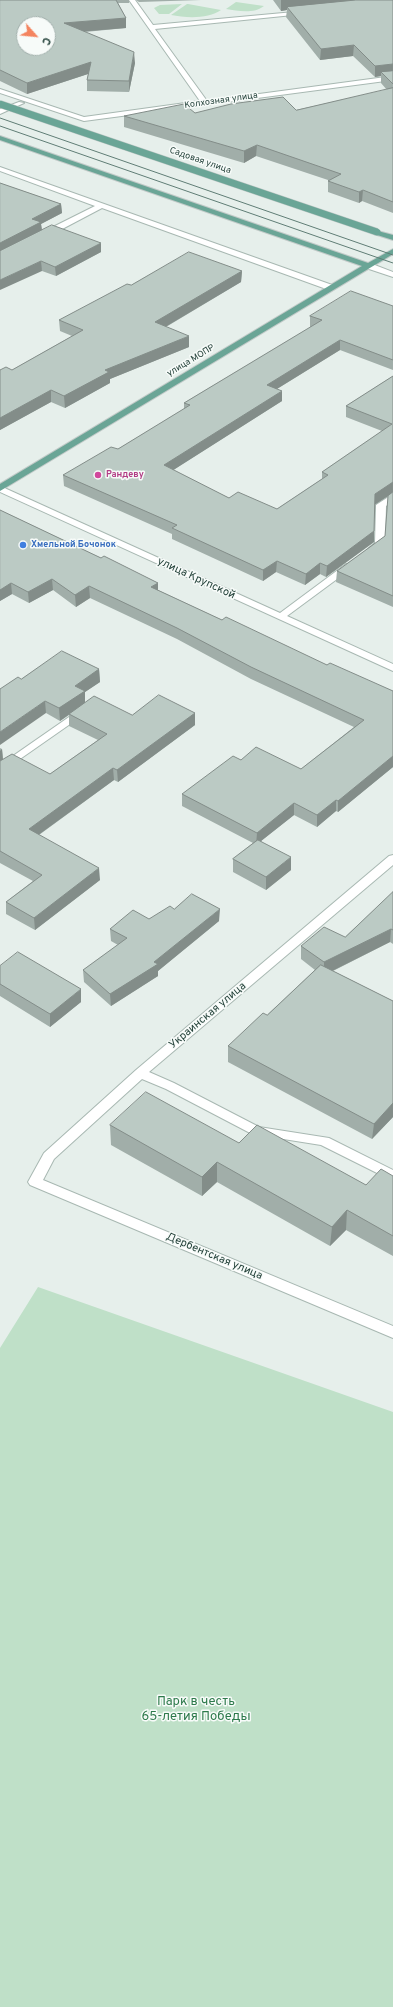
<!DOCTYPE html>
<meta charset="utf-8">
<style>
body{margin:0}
#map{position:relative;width:393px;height:2007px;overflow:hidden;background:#e6efeb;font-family:Overpass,sans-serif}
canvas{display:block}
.north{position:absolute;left:16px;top:16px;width:40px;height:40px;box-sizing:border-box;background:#f7fbf9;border:1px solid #a3b1ad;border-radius:50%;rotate:117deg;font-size:11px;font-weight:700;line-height:16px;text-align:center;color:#24423a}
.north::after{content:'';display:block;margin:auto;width:14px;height:18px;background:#f4845f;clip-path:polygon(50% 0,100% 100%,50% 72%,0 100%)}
</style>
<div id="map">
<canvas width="393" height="2007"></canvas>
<div class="north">С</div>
</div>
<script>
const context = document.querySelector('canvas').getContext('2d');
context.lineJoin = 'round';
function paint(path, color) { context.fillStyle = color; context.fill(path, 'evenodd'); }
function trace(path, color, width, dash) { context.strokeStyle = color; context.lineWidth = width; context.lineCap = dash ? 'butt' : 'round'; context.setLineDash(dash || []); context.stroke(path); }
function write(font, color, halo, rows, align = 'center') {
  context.font = font + ' Overpass,sans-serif'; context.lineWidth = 3; context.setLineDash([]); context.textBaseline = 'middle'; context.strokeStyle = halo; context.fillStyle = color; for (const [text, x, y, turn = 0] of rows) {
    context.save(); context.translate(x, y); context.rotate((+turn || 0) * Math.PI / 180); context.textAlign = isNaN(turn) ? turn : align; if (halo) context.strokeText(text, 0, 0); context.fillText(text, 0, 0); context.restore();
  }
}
const green = new Path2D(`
 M236,2L264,6C254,14 238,11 226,9Z
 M182,4L169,14H159L154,8L160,5Z
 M187,4H188L221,10C209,19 186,18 171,15Z
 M38,1287L393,1412V2007H0V1348Z`);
const minor = new Path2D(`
 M129,0H135L153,25L305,11V13L303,14L155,29L207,101L393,76V80L84,121L0,93V89L84,117L200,101Z
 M19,102L24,103L0,114V109Z
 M0,167L335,286L336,288L329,290L102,208L47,237H41V233L95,206L0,171Z
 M366,264H372L393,272V277L366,268Z
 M0,486L280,613L346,564H352V568L287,616L393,664V671L0,492Z
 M393,494V501L386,506L385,544L374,553H368V549L375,543L376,505Z
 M82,708L86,709L87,711L86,713L0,773V765Z
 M393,855V865L149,1072L174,1083L259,1127L329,1138L393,1170V1181L321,1145L252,1134L166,1089L142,1079L54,1159L43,1180L393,1326V1338L30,1185L28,1182L44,1153L136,1070L389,856Z`);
const major = new Path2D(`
 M0,136L368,263L393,249V254L0,491V484L362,266L0,140Z
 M374,230L393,235V240L374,234Z`);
const tram = new Path2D(`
 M0,118L393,255
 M0,126L393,263`);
const majorBridge = new Path2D(`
 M0,104L377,232`);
const wall = new Path2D(`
 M0,0H129V3H118L126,18V28L85,32L135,63L129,92L87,91V80L88,74L27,94L0,81Z
 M136,0H201L139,2Z
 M273,0H393V213L362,201L359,203L328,192V180L256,156L244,163L124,127V116L296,110L387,90L381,83V76L375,77L353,56L320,60L286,17L287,10L281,11Z
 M0,183L61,204L62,213L41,224L42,230L101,252L56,276L42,271Z
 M242,271L241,282L166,327L189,347L110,379V383L65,408L51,402L0,430V370H12L72,336L60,331L59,320L131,285Z
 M393,306V370L340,350L277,389L282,401L173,470L229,498L277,509L322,479V472L382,431L346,417V406L393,376V607L336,582L337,571L385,536L389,495L375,505L374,542L326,577L320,574L305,585L276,572L263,581L172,539V534L64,486L63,475L118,449L184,409V403L311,327H310V316Z
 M0,510L101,558L158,583V590L222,620L327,665L393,691V767L338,812L336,811L317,827L294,815L261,841L291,870L266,890L233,872V859L253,843L182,806V794L241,760L301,769L354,727L251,679L177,639L90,598L76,607L53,590L29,603L12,594L0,601Z
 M99,669L100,682L85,692V702L132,715L195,713V725L118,782L114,780L39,835L100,880L35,930L6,914V902L33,881L0,863V748L2,749L3,759L50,774L98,740L69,726V715L60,721L46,713L21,679Z
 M393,892V944L390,942L333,971L393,1001V1117L372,1139L228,1062V1046L267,1015L315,970L301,959V946L345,937Z
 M174,909L219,921L158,971V976L111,1006L84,982L83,970L118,945L111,941L110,929L149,919Z
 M0,966L81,1002L50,1027L0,996Z
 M110,1125L239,1143L366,1185L393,1176V1256L346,1230L330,1246L217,1182L202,1196L111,1145Z`);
const shadedWall = new Path2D(`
 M281,0H388L287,7V10L281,11Z
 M126,18V28L65,33L64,23Z
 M354,45L353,56L320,60L321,49Z
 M134,52L135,63L129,92V81Z
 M91,62V73L27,94V83Z
 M393,64V75L381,72V76L375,77V66Z
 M257,145L256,156L244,163V151Z
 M363,190L362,201L359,203V192Z
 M61,204L62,213L41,224L42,231L0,252V243L32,219Z
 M101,243V252L56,276L55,267Z
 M41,261L42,271L0,290V280Z
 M242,271L241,282L155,333V322Z
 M189,336V347L110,379V383L65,408L64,396L105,370Z
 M340,340V350L267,395V385Z
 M51,390V402L0,430V418Z
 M282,391V401L164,476V465Z
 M393,482V493L374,505L375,494Z
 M374,531V542L326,577L327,566Z
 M277,561L276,572L263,581V570Z
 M320,563V574L305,585L306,574Z
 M52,579L53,590L29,603L28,592Z
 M11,583L12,594L0,601V590Z
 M158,583V594L151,587Z
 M89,586L90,598L76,607L75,595Z
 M99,669L100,682L85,692V703L60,721L59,708L75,686Z
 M45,701L46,713L0,745V732Z
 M195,713V725L118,782L117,770Z
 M2,749L3,761L0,764V751Z
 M393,756V767L338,812V801Z
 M113,768L114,780L30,841L29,829Z
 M336,800V811L317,827V815Z
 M294,803V815L256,845L257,833Z
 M291,857V870L266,890V877Z
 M99,868L100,880L35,930L34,918Z
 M220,909L219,921L158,971V976L111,1006L110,994L154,962Z
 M391,929L390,942L324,975V962Z
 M81,989V1002L50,1027V1014Z
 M393,1103V1117L372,1139L374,1124Z
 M217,1162V1182L202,1196V1177Z
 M347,1210L346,1230L330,1246L332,1227Z`);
const building = new Path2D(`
 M0,0H116L126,18L64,23L134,52L129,81L87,80L91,62L27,83L0,70ZM24,24H48V48H24Z
 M356,0H393V64L375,66L354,45L321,49L287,7Z
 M393,71V84L381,72Z
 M393,88V202L363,190L359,192L328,181L341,174L257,145L244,151L124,116L184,104L195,113L231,104L283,97L296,110Z
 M0,183L61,204L32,219L41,222L0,243Z
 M52,225L101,243L55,267L41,261L0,280V251Z
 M189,252L242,271L155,322L189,336L105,370L109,372L64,396L51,390L0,418V370L6,367L12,370L83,330L59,320L127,284L131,285Z
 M351,291L393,306V360L340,340L267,385L282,391L164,465L229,498L238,492L277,509L328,475L322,472L392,424L346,406L393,376V482L375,494L374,531L327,566L320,563L306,574L277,561L263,570L172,528L177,525L63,475L111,447L118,449L190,405L184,403L322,320L310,316Z
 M393,492V596L337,571L385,536L388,496Z
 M0,510L101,558L104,556L158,583L151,587L222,620L226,617L327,665L330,663L393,691V756L338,801L336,800L317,815L294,803L257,833L182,794L233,756L241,760L256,747L301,769L364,720L251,667L177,628L89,586L75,595L52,579L28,592L11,583L0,590Z
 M62,651L99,669L75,686L85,691L59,708L45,701L0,732V689L18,677L21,679Z
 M159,695L195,713L117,770L113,768L29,829L99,868L34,918L6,902L42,875L0,851V761L12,754L50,774L107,734L69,714L94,696L132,715Z
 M258,840L291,857L266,877L233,859Z
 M393,892V930L391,929L324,962L301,946L324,927L345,937Z
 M192,894L220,909L154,962L158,964L110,994L83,970L127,938L110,929L133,910L149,919L170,906L174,909Z
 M18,952L81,989L50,1014L0,984V966Z
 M321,965L393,1001V1103L374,1124L228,1046L263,1013L267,1015Z
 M146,1092L239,1143L257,1125L366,1185L381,1169L393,1176V1236L347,1210L332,1227L217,1162L202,1177L110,1125Z`);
const markers = [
 [98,475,4,"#d1479c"],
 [23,545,4,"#3f7fe0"]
];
const farStreetnames = [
 ["Колхозная улица",221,101,-8],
 ["Садовая улица",200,161,19],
 ["улица МОПР",191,361,-31]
];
const farHotelnames = [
 ["Рандеву",106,475]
];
const farShopnames = [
 ["Хмельной Бочонок",31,545]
];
const streetNames = [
 ["улица Крупской",196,579,25],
 ["Украинская улица",208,1016,-40],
 ["Дербентская улица",214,1257,23]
];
const nearParknames = [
 ["Парк в честь",196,1702],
 ["65-летия Победы",196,1717]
];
paint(green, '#bfe0c8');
trace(minor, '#a8b8b2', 2);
trace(major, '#c2cac8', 2);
paint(minor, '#fff');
paint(major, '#6aa596');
trace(tram, '#5f7d75', 1);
trace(majorBridge, '#c2cac8', 8, []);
trace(majorBridge, '#6aa596', 7);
paint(wall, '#a1aea9');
paint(shadedWall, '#838d89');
paint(building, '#bbcac4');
trace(building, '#838d89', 1);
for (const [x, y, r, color] of markers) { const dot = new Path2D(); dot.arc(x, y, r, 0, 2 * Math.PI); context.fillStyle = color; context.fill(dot); trace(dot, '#f7fbf9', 1.5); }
write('9px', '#24423a', '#f7fbf9', farStreetnames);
write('bold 9px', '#b23c85', '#f7fbf9', farHotelnames, 'left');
write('bold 9px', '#366cbe', '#f7fbf9', farShopnames, 'left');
write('11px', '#24423a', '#f7fbf9', streetNames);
write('13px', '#2d7a4b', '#f7fbf9', nearParknames);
</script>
